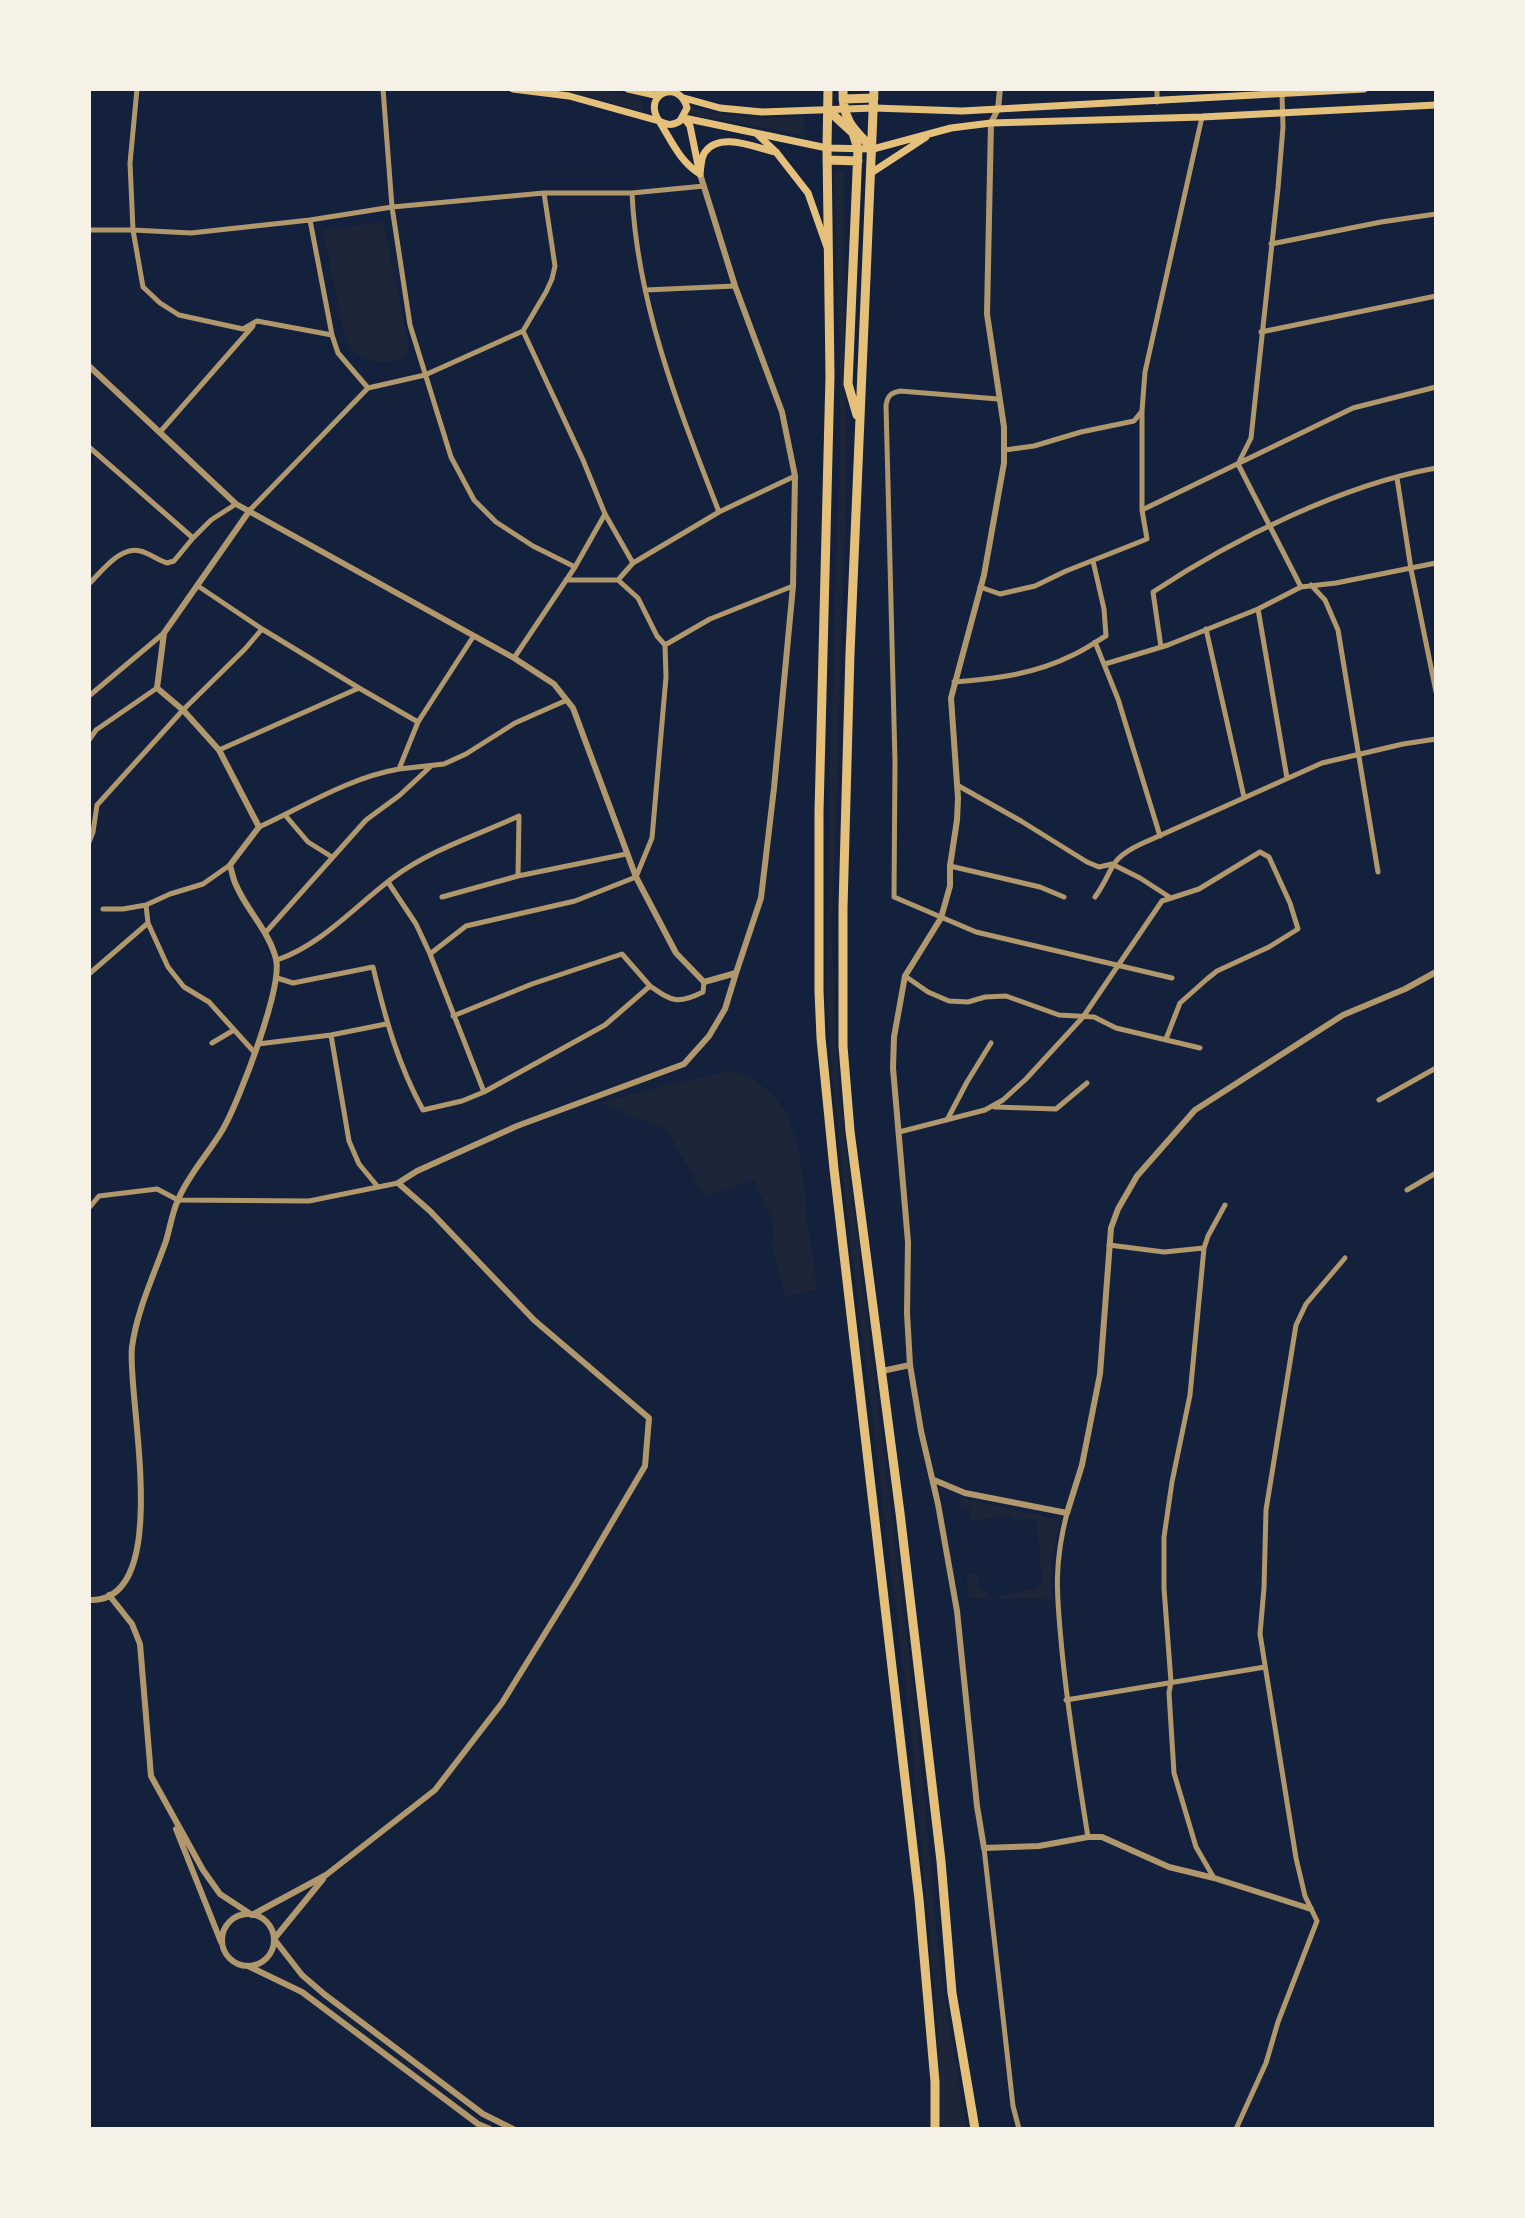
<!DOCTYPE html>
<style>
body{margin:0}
#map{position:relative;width:1525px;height:2218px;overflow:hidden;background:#14213d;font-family:Commissioner,sans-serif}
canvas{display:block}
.frame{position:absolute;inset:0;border:91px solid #f6f1e7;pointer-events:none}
</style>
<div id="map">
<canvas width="1525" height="2218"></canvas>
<div class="frame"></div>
</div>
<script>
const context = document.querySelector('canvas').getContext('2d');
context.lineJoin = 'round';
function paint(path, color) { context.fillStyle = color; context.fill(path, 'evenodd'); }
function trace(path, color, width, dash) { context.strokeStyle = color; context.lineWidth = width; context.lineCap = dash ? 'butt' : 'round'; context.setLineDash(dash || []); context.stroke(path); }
const green = new Path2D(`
 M532,89H581L640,95L643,112L591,97Z
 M686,105C725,118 763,119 804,117V136L758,126L688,115Z
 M844,170V372L847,454L832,935L837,1073L917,1720L938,1945L946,2007L967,2129H941L936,2008L910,1722L841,1164L826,1004L830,762L840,454V372L834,171Z
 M383,222L409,346L404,358C380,365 373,363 352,351L344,332L323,230Z
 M730,1071C801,1089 801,1161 807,1220C810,1243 814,1266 817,1289L786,1297L771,1245L774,1243L773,1220L753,1179L707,1196L703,1194L667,1130L601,1103L667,1085Z
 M960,1498L1060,1520L1051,1560L1052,1599L969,1598L967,1574L978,1573L979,1590H987L988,1597H999L1042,1586L1037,1519L1014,1520L1013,1515L971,1521L969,1507H961Z`);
const minor = new Path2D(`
 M137,89L130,163L133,230L143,287L160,303L179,315L243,329L257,321L332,335L338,353L368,388
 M383,89L392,207L410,325L451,457L474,500L496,522L533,546L575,567L605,514L633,563L719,512L795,476
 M1157,89V102
 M1282,94L1283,127L1278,188L1251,438L1238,464L1301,587
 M632,193C637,304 679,409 719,512
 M310,220L332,335
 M89,230H133L191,233L310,220L392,207L544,193H632L704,186
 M1271,244L1381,222L1436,214
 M646,290L735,286
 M523,331L583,460L605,514
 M1261,332L1436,296
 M998,399L900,391C891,393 888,395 886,405L895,762L894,897L976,932L1172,978
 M160,432L253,326
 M89,447L193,538L211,520L236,504
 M1005,450L1034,446L1081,432L1134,421L1142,411
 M1397,478L1411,569L1436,692
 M250,510L368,388L425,375L523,331L546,292L552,279L555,266L544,193
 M1142,510V411L1145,372L1202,117
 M566,580H618L638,598L657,636L665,645
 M618,580L633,563
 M89,584C101,572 121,545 140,551C149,553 158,560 167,563L174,561L193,538
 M1311,585L1325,600L1338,630L1378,872
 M980,587L1000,594L1035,586L1066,571L1147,539L1142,510L1353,408L1436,387
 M1258,609L1287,778
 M262,629L359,688
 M1206,629L1244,797
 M1095,642L1118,699L1160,836
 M1161,647L1153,592C1233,539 1342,485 1436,468
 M514,658L575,567
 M1105,664L1168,645L1258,609L1301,587L1336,583L1436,563
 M954,682C996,679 1035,674 1073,655C1085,650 1095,642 1106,636L1104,609L1093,561
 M89,696L164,633
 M418,722L399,769L444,764L466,754L515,723L567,700
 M89,740L96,730L157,688
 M219,750L359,688L418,722L473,637
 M957,785L1021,821L1087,862L1099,867L1112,864L1140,878L1171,898
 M285,815L308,842L332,857
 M259,827C305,806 348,778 399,769
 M89,842L93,832L97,805L183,710L245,649L262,629L198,586
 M950,866L1040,887L1064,897
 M388,882L416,924L430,954L466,926L575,901L636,877L652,838L666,677L665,645L710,619L793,586
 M442,897L518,876
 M1095,897C1115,869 1107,860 1141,844L1322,763L1403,744L1436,739
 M103,909H123L146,905
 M148,923L168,967L184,987L209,1002L255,1053
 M266,932L366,820L400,795L430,767
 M277,960C323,944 356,905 394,877C430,850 478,835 519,816L518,876L626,854
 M89,974L148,923L146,905L170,894L203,884L230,865
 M905,976L928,992L949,1001L968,1002L985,997L1006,996L1059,1015L1094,1017L1116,1028L1200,1048
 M277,978L293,983L373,967C385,1017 398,1065 423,1110L462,1101L484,1092L430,954
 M453,1016L532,984L622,954L650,986
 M331,1035L349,1141L359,1164L378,1187
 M212,1043L234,1030
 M258,1044L331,1035L386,1024
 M484,1092L605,1025L650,986C672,1001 677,1005 703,992L704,982
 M1379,1100L1436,1068
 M995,1107L1056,1109L1087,1083
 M947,1120L967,1082L991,1043
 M899,1132L985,1110L1003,1100L1026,1079L1083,1017L1162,901L1199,889L1260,852L1269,857L1290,903L1298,929L1269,947L1217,971L1207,979L1180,1003L1166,1039
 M1407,1190L1436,1173
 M89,1208L99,1196L157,1189L178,1200L309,1201L398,1183
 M1109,1245L1164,1252L1204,1248L1190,1395L1172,1482L1164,1537V1588L1171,1682L1169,1693L1174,1773L1196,1847L1214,1878
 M1204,1248L1208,1236L1225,1205
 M1067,1513C1053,1567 1057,1597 1062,1651C1068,1713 1078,1775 1088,1837
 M1066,1700L1265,1667
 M984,1848L1013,2106L1019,2129
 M1236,2129L1266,2063L1278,2022L1317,1921L1305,1896L1296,1858L1260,1634L1264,1588L1266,1510L1296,1325L1306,1304L1345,1258`);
const tertiary = new Path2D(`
 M1000,89L998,109L991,123L987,314L1004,427V463L984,575L951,698L958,798L957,820L950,866V886L941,918L905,976L894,1037L893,1068L908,1242L907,1313L910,1365L921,1431L938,1504L957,1611L977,1806L984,1848L1039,1846L1088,1837H1102L1169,1867L1214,1878L1311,1909
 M89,366L236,504L514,658L554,684L573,708L636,877L676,953L704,982L736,973L761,898L774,788L793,586L795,476L782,412L735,286L700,174
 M882,1371L910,1365
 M934,1480L965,1493L1067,1513L1082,1465L1100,1374L1111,1228L1118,1209L1137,1176L1195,1110L1343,1015L1405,989L1436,972
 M109,1595L132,1624L140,1644L151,1776L203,1870L220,1894L252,1915L326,1875L435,1790L502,1703L578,1580L645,1466L649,1418L534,1320L430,1211L398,1183L417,1171L517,1126L684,1064L709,1036L725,1009L736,973
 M89,1600C176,1604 126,1393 132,1347C137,1310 154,1275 166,1241C170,1228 172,1213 178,1200C188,1175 209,1153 223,1129C239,1101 283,987 276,959C269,931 247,911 236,885C233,879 232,872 230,865L259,827L219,750L183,710L157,688L164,633L250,510
 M176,1829L221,1942
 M323,1879L274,1939L302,1975L324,1994L483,2114L513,2129
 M222 1940a26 26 0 1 1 52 0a26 26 0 1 1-52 0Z
 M248,1966L302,1992L478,2124L490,2129`);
const secondary = new Path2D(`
 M513,89L569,96L659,121C667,125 672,126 680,121L687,108C680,78 641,94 659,121C671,140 680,162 700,174
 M628,89L659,96L658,89
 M684,98L720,108L762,112L874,108L962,111L1364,89
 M684,118L827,148L873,149L951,128L991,123L1202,117L1436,105
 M684,118L690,126L699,170
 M757,134L776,152L808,193L827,247
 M871,173L926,137
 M700,174C701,167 701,157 705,152C720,131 756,148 776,152`);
const trunk = new Path2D(`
 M828,89L827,148L830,376L819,812V991L821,1038L834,1169L919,1899L935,2082V2129
 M843,89C842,119 852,128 873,149
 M874,89L850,653L843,908V1046L850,1131L900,1513L941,1861L952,1993L975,2129
 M843,99L874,98
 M828,110L853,133L858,149L848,384L857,415
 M827,160L858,161`);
paint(green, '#1d2539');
trace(minor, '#b1986c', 5);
trace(tertiary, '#b1986c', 6);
trace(secondary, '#e5c07b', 7);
trace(trunk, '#e5c07b', 9);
</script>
